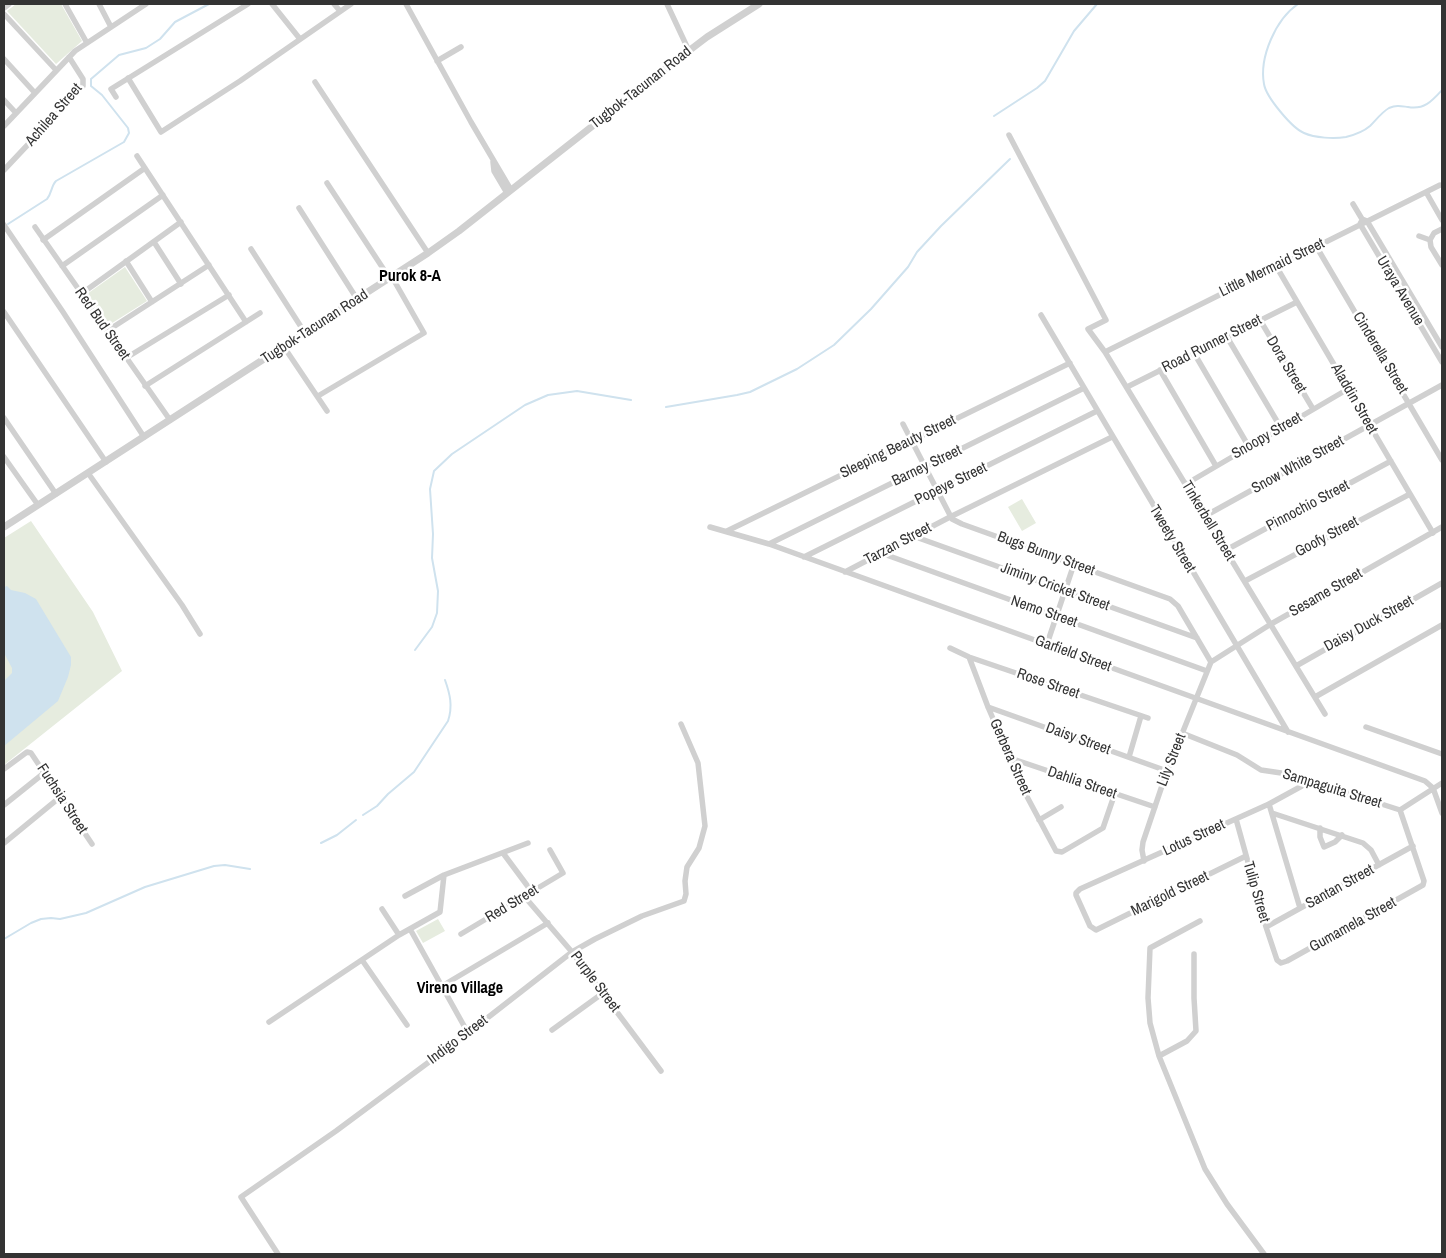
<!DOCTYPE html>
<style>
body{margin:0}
#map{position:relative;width:1446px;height:1258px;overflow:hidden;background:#fff;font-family:"Archivo Narrow",sans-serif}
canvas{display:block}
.frame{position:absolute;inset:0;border:5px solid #333;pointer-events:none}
</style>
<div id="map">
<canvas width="1446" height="1258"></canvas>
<div class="frame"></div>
</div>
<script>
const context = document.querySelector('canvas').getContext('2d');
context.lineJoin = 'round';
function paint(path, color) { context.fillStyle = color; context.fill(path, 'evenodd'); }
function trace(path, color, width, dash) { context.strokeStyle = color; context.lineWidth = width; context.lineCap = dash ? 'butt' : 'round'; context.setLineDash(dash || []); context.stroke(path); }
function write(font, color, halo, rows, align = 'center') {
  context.font = font + ' "Archivo Narrow",sans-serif'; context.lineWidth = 5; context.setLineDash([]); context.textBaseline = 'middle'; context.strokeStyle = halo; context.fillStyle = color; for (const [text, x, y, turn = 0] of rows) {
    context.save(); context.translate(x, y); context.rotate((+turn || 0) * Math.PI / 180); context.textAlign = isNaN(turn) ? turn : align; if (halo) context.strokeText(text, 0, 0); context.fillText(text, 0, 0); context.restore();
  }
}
const green = new Path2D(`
 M16,4H61L82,41L56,64L7,11Z
 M125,267L147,301L109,325L87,294Z
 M1022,499L1036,523L1022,531L1008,507Z
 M31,521L93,612L122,671L4,765V538Z
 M438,919L445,931L423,943L416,931Z`);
const water = new Path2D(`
 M7,586L11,590L25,593L36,599L71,657V665L68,677L58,701L4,746V681L12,673V668L4,653V587Z`);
const stream = new Path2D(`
 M1298,4C1276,19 1259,57 1264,84C1266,97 1292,128 1304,133C1315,138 1334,139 1346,137C1354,135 1363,132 1370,126C1376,120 1382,112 1389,108C1397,105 1400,106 1408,107C1424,110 1432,101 1442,90
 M994,116L1037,88L1045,81L1074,31L1097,4
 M8,224L47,199C52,193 51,186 56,181L124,142L129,133L128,128L102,95L91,86V79L119,55L146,48L160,39L175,22L209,4
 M666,407L737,395L750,392L797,369L834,345L871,309L908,267L917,252L941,226L1010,159
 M415,650L432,627L437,613L438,591L432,558L433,534L430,489L434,471L452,454L525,405L548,395L577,391L631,400
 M363,815L377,806L388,794L414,772L448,721C453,706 450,694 445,680
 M321,843L337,835L356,820
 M4,939L31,923L41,919L51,918L60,919L86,913L145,887L214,866L225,865L250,869`);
const minor = new Path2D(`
 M65,4L87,43
 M99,4L111,27
 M272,4L300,39
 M334,4L340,11
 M406,4L471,122L511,190
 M667,4L689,51
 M4,8L9,4
 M4,14L56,70
 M4,59L35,93
 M437,61L461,47
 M128,78L161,132L240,81L351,4
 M315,82L428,253
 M116,97L111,89L248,4
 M4,100L16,113
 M4,126L75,51L146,4
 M1009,135L1106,320L1088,329L1105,352L1325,714
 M137,156L246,322
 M493,162L494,171L507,193
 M4,170L83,86V79L69,57
 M327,183L390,279
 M1426,192L1442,220
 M1353,204L1362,219L1367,221L1442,347
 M299,208L357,299
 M1361,222L1360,224L1442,362
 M4,225L63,312L144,437
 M35,227L170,420
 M1442,229L1434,233L1430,240L1431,247L1442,265
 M1419,236L1430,240
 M43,240L145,168
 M154,242L181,284
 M1316,246L1442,460
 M251,249L305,333
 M126,261L152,302
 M62,266L163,195
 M1276,266L1433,533
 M81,294L181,222
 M4,312L106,462
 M1041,315L1288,732
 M1260,320L1313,409
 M107,331L209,265
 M1227,337L1281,428
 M284,347L327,411
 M1105,352L1440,185
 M1194,353L1249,447
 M126,358L229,295
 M1160,370L1216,466
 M145,386L260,313
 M1127,387L1297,302
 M318,396L424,333L392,277
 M4,418L56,494
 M903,424L952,519L962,524L1170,599L1178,606L1211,662
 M4,457L38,505
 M88,473L182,605L200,634
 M1186,484L1348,389
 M1205,516L1442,385
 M710,527L769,544L1425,781L1433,788L1442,813
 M727,531L1070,363
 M913,536L1197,638
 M769,544L1084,388
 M1226,550L1391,461
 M881,553L1207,671
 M804,557L1097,411
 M845,572L950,517L1112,437
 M1245,581L1410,494
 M1047,644L1074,564
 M950,648L969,657L1148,718
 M969,657L988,707L1024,791L1056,851L1062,852L1103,828L1115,793
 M1211,662L1271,624L1442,527
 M1296,666L1442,583
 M1315,697L1442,625
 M988,707L1167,771
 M1366,727L1442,754
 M1182,733L1237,755L1261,770L1288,774L1400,810
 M1129,757L1141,716
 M1010,758L1155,807
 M4,769L27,752L31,753L92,844
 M1269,804L1300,908
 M4,805L44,773
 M1400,810L1442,783
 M1272,813L1363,843L1371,850L1379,865
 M1236,819L1266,927L1277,960L1281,963L1287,961L1423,885L1424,881L1400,810
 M1039,820L1061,807
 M1320,828V837L1324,847L1335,842L1342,835
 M4,843L60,797
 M503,853L532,892
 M1246,856L1096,930L1090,926L1076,895V893L1080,889L1269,804L1311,781
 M1144,861L1142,850L1143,842L1167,771L1211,662
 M405,896L444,875L528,843
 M524,896L572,952L661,1071
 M382,909L399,935
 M1200,921L1150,948L1148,998L1150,1023L1159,1056L1205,1169L1227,1204L1264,1254
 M1266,927L1413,846
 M410,929L468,1033
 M461,934L563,873L550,850
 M362,960L407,1025
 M442,986L548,923
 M269,1022L399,935L440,912L444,875
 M552,1030L603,993
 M1159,1056L1187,1041L1196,1031L1194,998V954
 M278,1254L241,1197L336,1131L468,1033L572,952L595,939L642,916L684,901L686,894L685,881L687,867L699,848L705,826L698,763L681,724`);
const tertiary = new Path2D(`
 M4,527L428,253L459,231L665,69L707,37L759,4`);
const streetNames = [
 ["Tugbok-Tacunan Road",641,88,-38],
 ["Achilea Street",54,115,-49],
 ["Little Mermaid Street",1272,268,-26],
 ["Uraya Avenue",1400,291,59],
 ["Red Bud Street",102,324,55],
 ["Tugbok-Tacunan Road",315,327,-33],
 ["Road Runner Street",1212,344,-27],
 ["Cinderella Street",1380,353,59],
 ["Dora Street",1286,365,59],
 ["Aladdin Street",1354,399,60],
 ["Snoopy Street",1267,436,-30],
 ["Sleeping Beauty Street",898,447,-26],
 ["Snow White Street",1298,465,-29],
 ["Barney Street",927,466,-26],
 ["Popeye Street",951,484,-26],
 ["Pinnochio Street",1308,506,-28],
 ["Tinkerbell Street",1208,521,59],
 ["Goofy Street",1327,537,-28],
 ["Tweety Street",1172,539,59],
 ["Tarzan Street",898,544,-28],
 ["Bugs Bunny Street",1046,554,20],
 ["Jiminy Cricket Street",1055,587,20],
 ["Sesame Street",1326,593,-30],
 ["Nemo Street",1044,612,19],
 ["Daisy Duck Street",1369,624,-29],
 ["Garfield Street",1073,654,20],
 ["Rose Street",1048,684,19],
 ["Daisy Street",1078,739,20],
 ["Gerbera Street",1010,757,66],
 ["Lily Street",1172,760,-69],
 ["Dahlia Street",1082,783,19],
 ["Sampaguita Street",1332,789,17],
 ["Fuchsia Street",62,799,57],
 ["Lotus Street",1194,838,-25],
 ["Santan Street",1340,887,-29],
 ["Tulip Street",1256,892,74],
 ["Marigold Street",1170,894,-26],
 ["Red Street",512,904,-31],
 ["Gumamela Street",1353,925,-29],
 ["Purple Street",595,982,53],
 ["Indigo Street",458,1040,-37]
];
const neighbourhoodNames = [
 ["Purok 8-A",410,277],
 ["Vireno Village",460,989]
];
paint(green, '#e6ecdf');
paint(water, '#cfe2ee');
trace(stream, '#cfe2ee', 2);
trace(minor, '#d0d0d0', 5.5);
trace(tertiary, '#d0d0d0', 7);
write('15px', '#333', '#fff', streetNames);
write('bold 16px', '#000', '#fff', neighbourhoodNames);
</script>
